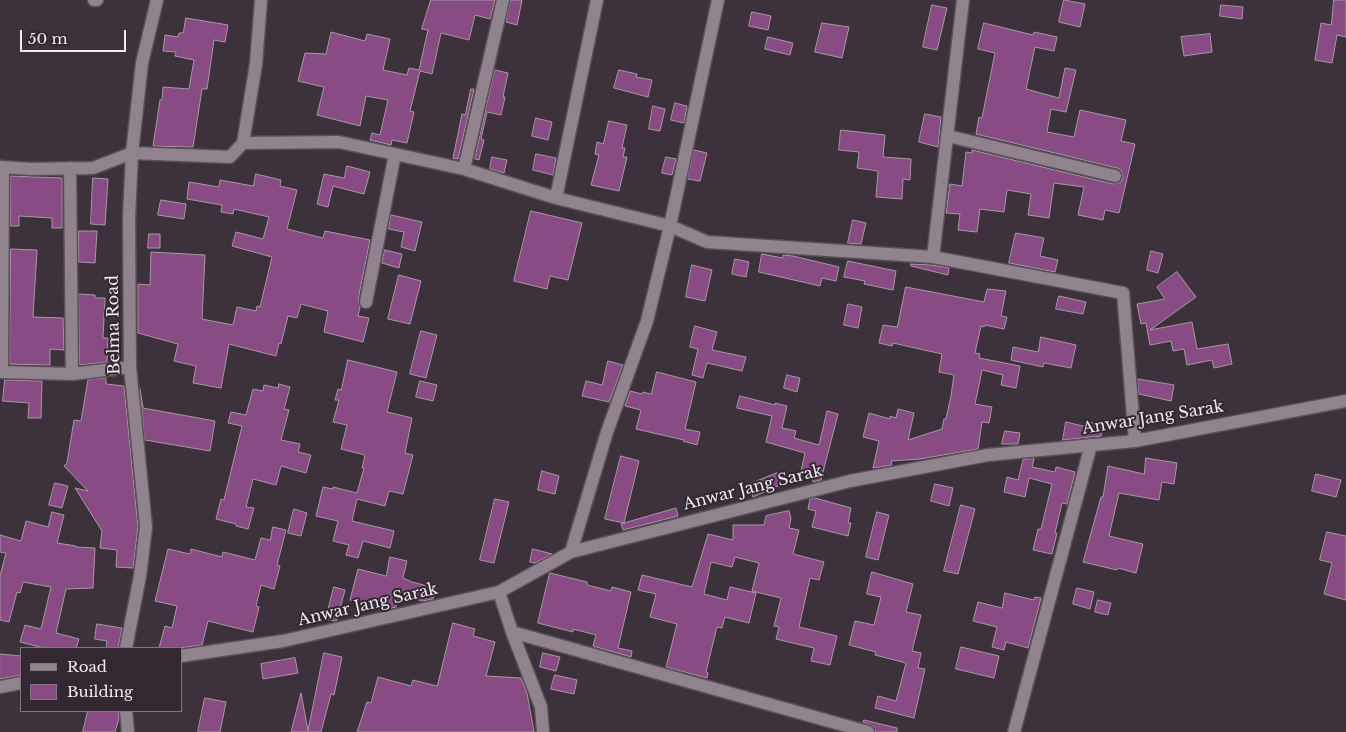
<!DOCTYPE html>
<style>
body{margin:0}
#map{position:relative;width:1346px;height:732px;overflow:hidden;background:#3d323b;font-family:"Libre Baskerville",serif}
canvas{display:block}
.legend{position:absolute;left:20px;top:647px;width:162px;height:65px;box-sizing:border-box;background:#332831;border:1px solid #7f757d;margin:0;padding:6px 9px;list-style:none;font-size:15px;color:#f0e9ef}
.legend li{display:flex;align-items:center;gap:10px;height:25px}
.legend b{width:25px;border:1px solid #7f757d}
.scale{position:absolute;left:20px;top:30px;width:106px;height:22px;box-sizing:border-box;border:2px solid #f0e9ef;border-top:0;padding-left:6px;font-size:15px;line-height:18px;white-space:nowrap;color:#f0e9ef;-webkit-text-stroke:4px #332831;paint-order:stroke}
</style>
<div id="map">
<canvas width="1346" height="732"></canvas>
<ul class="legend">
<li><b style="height:6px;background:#90838e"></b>Road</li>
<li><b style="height:14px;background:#894b83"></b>Building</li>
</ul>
<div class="scale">50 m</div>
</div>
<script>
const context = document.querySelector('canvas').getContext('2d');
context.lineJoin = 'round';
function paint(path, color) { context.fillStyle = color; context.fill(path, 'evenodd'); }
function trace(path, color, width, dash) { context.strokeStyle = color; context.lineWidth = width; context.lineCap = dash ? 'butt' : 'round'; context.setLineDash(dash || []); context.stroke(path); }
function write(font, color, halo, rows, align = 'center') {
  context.font = font + ' "Libre Baskerville",serif'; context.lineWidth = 4; context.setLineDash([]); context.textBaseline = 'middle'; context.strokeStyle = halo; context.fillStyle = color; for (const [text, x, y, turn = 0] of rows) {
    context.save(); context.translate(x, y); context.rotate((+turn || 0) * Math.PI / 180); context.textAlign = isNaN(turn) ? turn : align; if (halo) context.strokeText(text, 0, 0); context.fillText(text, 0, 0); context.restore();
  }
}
const building = new Path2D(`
 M431,0H495L490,19L475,15L469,40L441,33L432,74L420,71L410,111L414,112L407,143L392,140L391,145L370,140L372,133L380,135L388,100L366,96L360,126L317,115L324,87L298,81L305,53L326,54L331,32L365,41L367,34L390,39L383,70L407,75L409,68L419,70L428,30L422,29Z
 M511,0H522L517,25L506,22Z
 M1064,0L1085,4L1080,27L1059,22Z
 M1334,0H1346V37L1337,35L1332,63L1315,60L1321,23L1331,25Z
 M932,5L947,8L937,50L923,47Z
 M1221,5L1243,7L1242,19L1220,16Z
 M752,12L771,16L768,30L749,26Z
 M186,18L228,25L225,42L214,40L207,89H202L193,147L153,146L160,100H162L163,87L189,89L194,60L175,56L176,52L163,51L165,35L178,37L179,33H183Z
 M822,23L849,27L842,58L815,52Z
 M984,23L1033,35L1034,32L1057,37L1054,51L1035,47L1026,89L1059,98L1065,68L1076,70L1066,112L1051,109L1047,132L1074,137L1080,110L1126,120L1121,141L1135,144L1119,213L1105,210L1103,220L1078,215L1084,187L1054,183L1049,218L1028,215L1031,194L1007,190L1004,212L980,209L977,232L958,230L960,214L946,213L950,184L962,186L966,152L972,153V150L1113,184L1121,182L1123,177L1121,170L1117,168L976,134L979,117L982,118L995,53L978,49Z
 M1210,34L1212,52L1184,56L1181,37Z
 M768,37L793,43L790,55L765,49Z
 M495,70L508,73L503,97H505L501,115L487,112L481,139L484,140L479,160L475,159Z
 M619,70L637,74L636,77L652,80L648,97L614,88Z
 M471,89H474L458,159L453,158L462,114L465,115Z
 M675,103L687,106L684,123L671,120Z
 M653,106L665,109L660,131L649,129Z
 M925,114L941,117L938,147L919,142Z
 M536,118L552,122L548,140L532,136Z
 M609,121L627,125L622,148H625L623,157H627L619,191L591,185L599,155L595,154L597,142L603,144Z
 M841,130L885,135L883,157L911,159L910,180L903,179L902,199L876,197L878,171L857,168L859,152L839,150Z
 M694,150L707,153L700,181L688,179Z
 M536,154L556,158L553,175L533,170Z
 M492,157L507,160L504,173L490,169Z
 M666,157L676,159L672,175L662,173Z
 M347,166L370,172L364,194L333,186L328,207L317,204L324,174L344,178Z
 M256,174L281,180L280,186L297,190L287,229L323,238L325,231L370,240L358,300L360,307L358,316L369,318L363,342L324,332L328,311L301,304L297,318L288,316L281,344L279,343L276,356L229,344L221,388L193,383L196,366L174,361L178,344L138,333V284L150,285L151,252L205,255L202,319L233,325L237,307L256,311L257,306L260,307L272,257L232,246L236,232L263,239L269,217L234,209L233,214L221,212L222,205L187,199L189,182L219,187L220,180L253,186Z
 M11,176L62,178V228H52V218L19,216V226H11Z
 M93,178L108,179L105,225L91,224Z
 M161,200L186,204L184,219L158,215Z
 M531,211L582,223L568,280L550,276L547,289L514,281Z
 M391,215L422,222L415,251L401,247L404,232L389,229Z
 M853,220L866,223L861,244L848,243Z
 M79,231H97L95,263L79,262Z
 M1016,233L1044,238L1040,256L1058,260L1055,272L1009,263Z
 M149,234H160V248H148Z
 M11,249L37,250L33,317L63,318L64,350L50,349V365L10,364Z
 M385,250L402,254L399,268L382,263Z
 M1151,251L1163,254L1158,273L1147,270Z
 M762,254L783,258V255L793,256L839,267L836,281L822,278L820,286L759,272Z
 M735,259L749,262L746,277L732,274Z
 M848,261L896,271L893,290L864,284L865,281L844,277Z
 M911,264L932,265L949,268L948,275L911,266Z
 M692,265L712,270L705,301L686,297Z
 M1177,272L1196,297L1150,330L1192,322L1197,349L1228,344L1232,364L1214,368L1212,360L1187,365L1184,349L1173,351L1171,341L1150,345L1146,323L1141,324L1137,304L1165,299L1157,287Z
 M399,275L421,281L410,324L388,319Z
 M906,287L984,302L987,289L1006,291L1001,316L1007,317L1004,329L985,325L984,327L981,326L975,353L980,354L979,358L1020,366L1016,388L1001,385L1003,375L982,370L975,404L992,407L989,423L982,422L978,449L920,459L891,461L892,465L873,468L879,441L863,437L869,413L890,419V416L896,418L898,409L914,413L908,440L942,429L944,419H946L951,396L954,375L939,372L942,354L893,343L892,346L879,343L883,325L897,327Z
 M79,294L95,295V298H105L103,338H108L107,362L80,365Z
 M1059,296L1086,302L1083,314L1056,309Z
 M848,304L862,307L858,328L844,325Z
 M695,326L717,332L712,350L746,357L742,371L707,363L703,378L692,375L698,349L690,347Z
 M421,331L437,335L426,378L410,374Z
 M1041,337L1076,345L1071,368L1044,363L1043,367L1011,360L1013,347L1038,352Z
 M348,360L397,372L387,412L412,418L405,453L413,455L403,494L389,491L385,506L357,499L352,521L394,531L390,548L363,541L358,558L346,555L349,545L333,541L338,521L316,516L323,487L333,489V487L357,493L364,468H362L365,455L341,449L347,425L333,422L339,400H335L338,389L341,390Z
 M608,361L623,365L609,402L582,396L586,381L602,385Z
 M657,372L696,382L685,429L700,432L697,445L683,441L684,440L636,429L641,410L625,406L630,391L642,394L643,392L651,394Z
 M787,375L800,378L797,392L784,388Z
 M106,378V384L124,386L138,527L133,568L116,567L117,550L100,548L102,531L75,488L88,491L64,466L67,463L74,420L81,421L88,380Z
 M1138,379L1174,385L1171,401L1139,394Z
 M5,380L42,381L41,418H28L29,403L3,401Z
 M420,381L437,385L433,401L416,397Z
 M279,384L290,387L284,409L289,410L281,440L300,444L298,452L311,455L306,473L281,466L276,485L253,479L246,507L254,508L248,529L236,526V524L216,519L221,499L224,500L242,426L228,423L231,412L246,415L253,389L263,391L264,385L278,388Z
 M140,389L143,408L215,421L210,451L145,440Z
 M740,396L775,405V403L787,406L782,428L796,431L794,438L819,445L827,411L838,414L821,480L813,482L811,474L801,471L805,453L766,442L772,416L737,408Z
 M1066,422L1087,427L1088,422L1103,425L1101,436L1063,440Z
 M1005,431L1020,433L1018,444H1002Z
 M621,456L639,461L624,523L676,508L678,516L623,530L621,524L624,523L605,519Z
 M1146,458L1177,463L1174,484L1162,482L1159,500L1119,493L1109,536L1143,544L1136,573L1118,568L1117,570L1083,562L1101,497H1103L1108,466L1144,474Z
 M1034,459L1032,467L1055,472L1056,467L1075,472L1067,504L1062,503L1055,533H1057L1052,554L1033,550L1038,529H1041L1052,484L1029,478L1025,497L1004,492L1007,477L1018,480L1023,460Z
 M542,471L559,476L555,494L538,490Z
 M777,473L780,485L753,497L748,485Z
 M1316,474L1341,480L1336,497L1312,491Z
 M55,483L68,486L62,508L49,505Z
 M935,484L953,488L949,506L931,501Z
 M815,498L851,508L848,523H851L848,536L812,527L816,511L808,509L810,499Z
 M495,499L509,502L494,563L480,560Z
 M961,505L975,509L958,574L944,571Z
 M294,509L307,513L301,536L288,533Z
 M789,511L791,518L789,528L799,530L793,554L824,562L819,580L810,578L799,627L837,636L830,665L811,661L814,648L776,639L779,627L774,626L781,598L752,591L759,563L735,557L732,567L711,562L704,594L727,600L730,587L756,593L749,623L725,617L722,628L717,627L706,672L708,673L707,678L666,667L677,624L650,617L656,594L638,590L642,575L692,587L708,534L733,540V525H764L766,516Z
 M52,512L64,515L57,543L76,546V547L95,548L93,588L66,589L56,633L79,639L76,648H44L20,642L25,625L41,629L51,587L23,582L20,593L17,592L9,622L0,620V576L6,553L0,552V535L21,541L26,521L48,527Z
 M877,512L889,515L878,560L866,557Z
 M273,527L286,530L277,565L280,566L274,589L261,585L256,606L259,607L253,632L208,621L202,645L179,648H159L165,626L172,628L177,606L155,601L168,549L190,554L191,549L222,557L223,552L255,560L261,538L270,540Z
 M1327,532L1346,536V600L1324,594L1332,563L1320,560Z
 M533,549L552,554L535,563L530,562Z
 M390,557L407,561L403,578L412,582L436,588L433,599L423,601L399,595L396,607L387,609L350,600L358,569L386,576Z
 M872,572L913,584L906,612L921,615L912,651L921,653L918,668L925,669L914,718L875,708L878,696L896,701L906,663L875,655L876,652L849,645L855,621L874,625L881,597L867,594Z
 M550,573L587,582V585L611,591L612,587L631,592L618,648L632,651L631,657L593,646L596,635L573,629V632L538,623Z
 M334,587L345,590L337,620L335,621L326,619Z
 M1077,588L1094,592L1090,609L1073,604Z
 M1005,593L1034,600L1035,597L1041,598L1028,648L1006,642L1004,650L992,647L997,627L973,621L978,602L1002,608Z
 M1098,600L1111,603L1108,615L1095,612Z
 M453,623L475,629L473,636L495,642L486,676L521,678L527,693L534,732H357L367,702L371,703L378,677L411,686L413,680L437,686Z
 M97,624L122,628L118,648H106L107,641L95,639Z
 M961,647L999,656L994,678L956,669Z
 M324,653L342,657L334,695L331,694L321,732H291L301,693L308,730Z
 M543,653L560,657L556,671L540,667Z
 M0,654L21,656V675L0,679Z
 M295,658L298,673L263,679L261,664Z
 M555,675L577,680L574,694L551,689Z
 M205,698L226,702L220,732H198Z
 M88,711H118L119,718L115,732H83Z
 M864,720L897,728V732H876L874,727L863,722Z`);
const street = new Path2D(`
 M94,0H97
 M948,136L1115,176
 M243,143L256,64L261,0
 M0,167L32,169L93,168L132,153L230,157L243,143L339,142L464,169L556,198L670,226L707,242L933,257L1123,293L1135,441
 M70,168L72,374
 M464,169L503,0
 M556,198L597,0
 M933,257L963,0
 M366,302L395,154
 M0,372L72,374L130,367
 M2,372L3,167
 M571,552L607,432L647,321L670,226L718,0
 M499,592L512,632L541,707L543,732
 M512,632L868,732
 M126,648L140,576L146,527L130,367L129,218L132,153L142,63L157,0
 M126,711L128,732
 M1014,732L1091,445`);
const secondary = new Path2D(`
 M181,656L283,641L499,592L571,552L850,481L988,455L1135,441L1346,401
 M0,687L21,683`);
const streetNames = [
 ["Belma Road",114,325,-91],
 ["Anwar Jang Sarak",1153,418,-9],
 ["Anwar Jang Sarak",753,488,-14],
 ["Anwar Jang Sarak",368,605,-13]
];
paint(building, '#894b83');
trace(building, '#a699a4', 1);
trace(street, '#595057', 15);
trace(secondary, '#595057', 15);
trace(street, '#90838e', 12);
trace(secondary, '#90838e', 12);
write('16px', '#f0e9ef', '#332831', streetNames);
</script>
